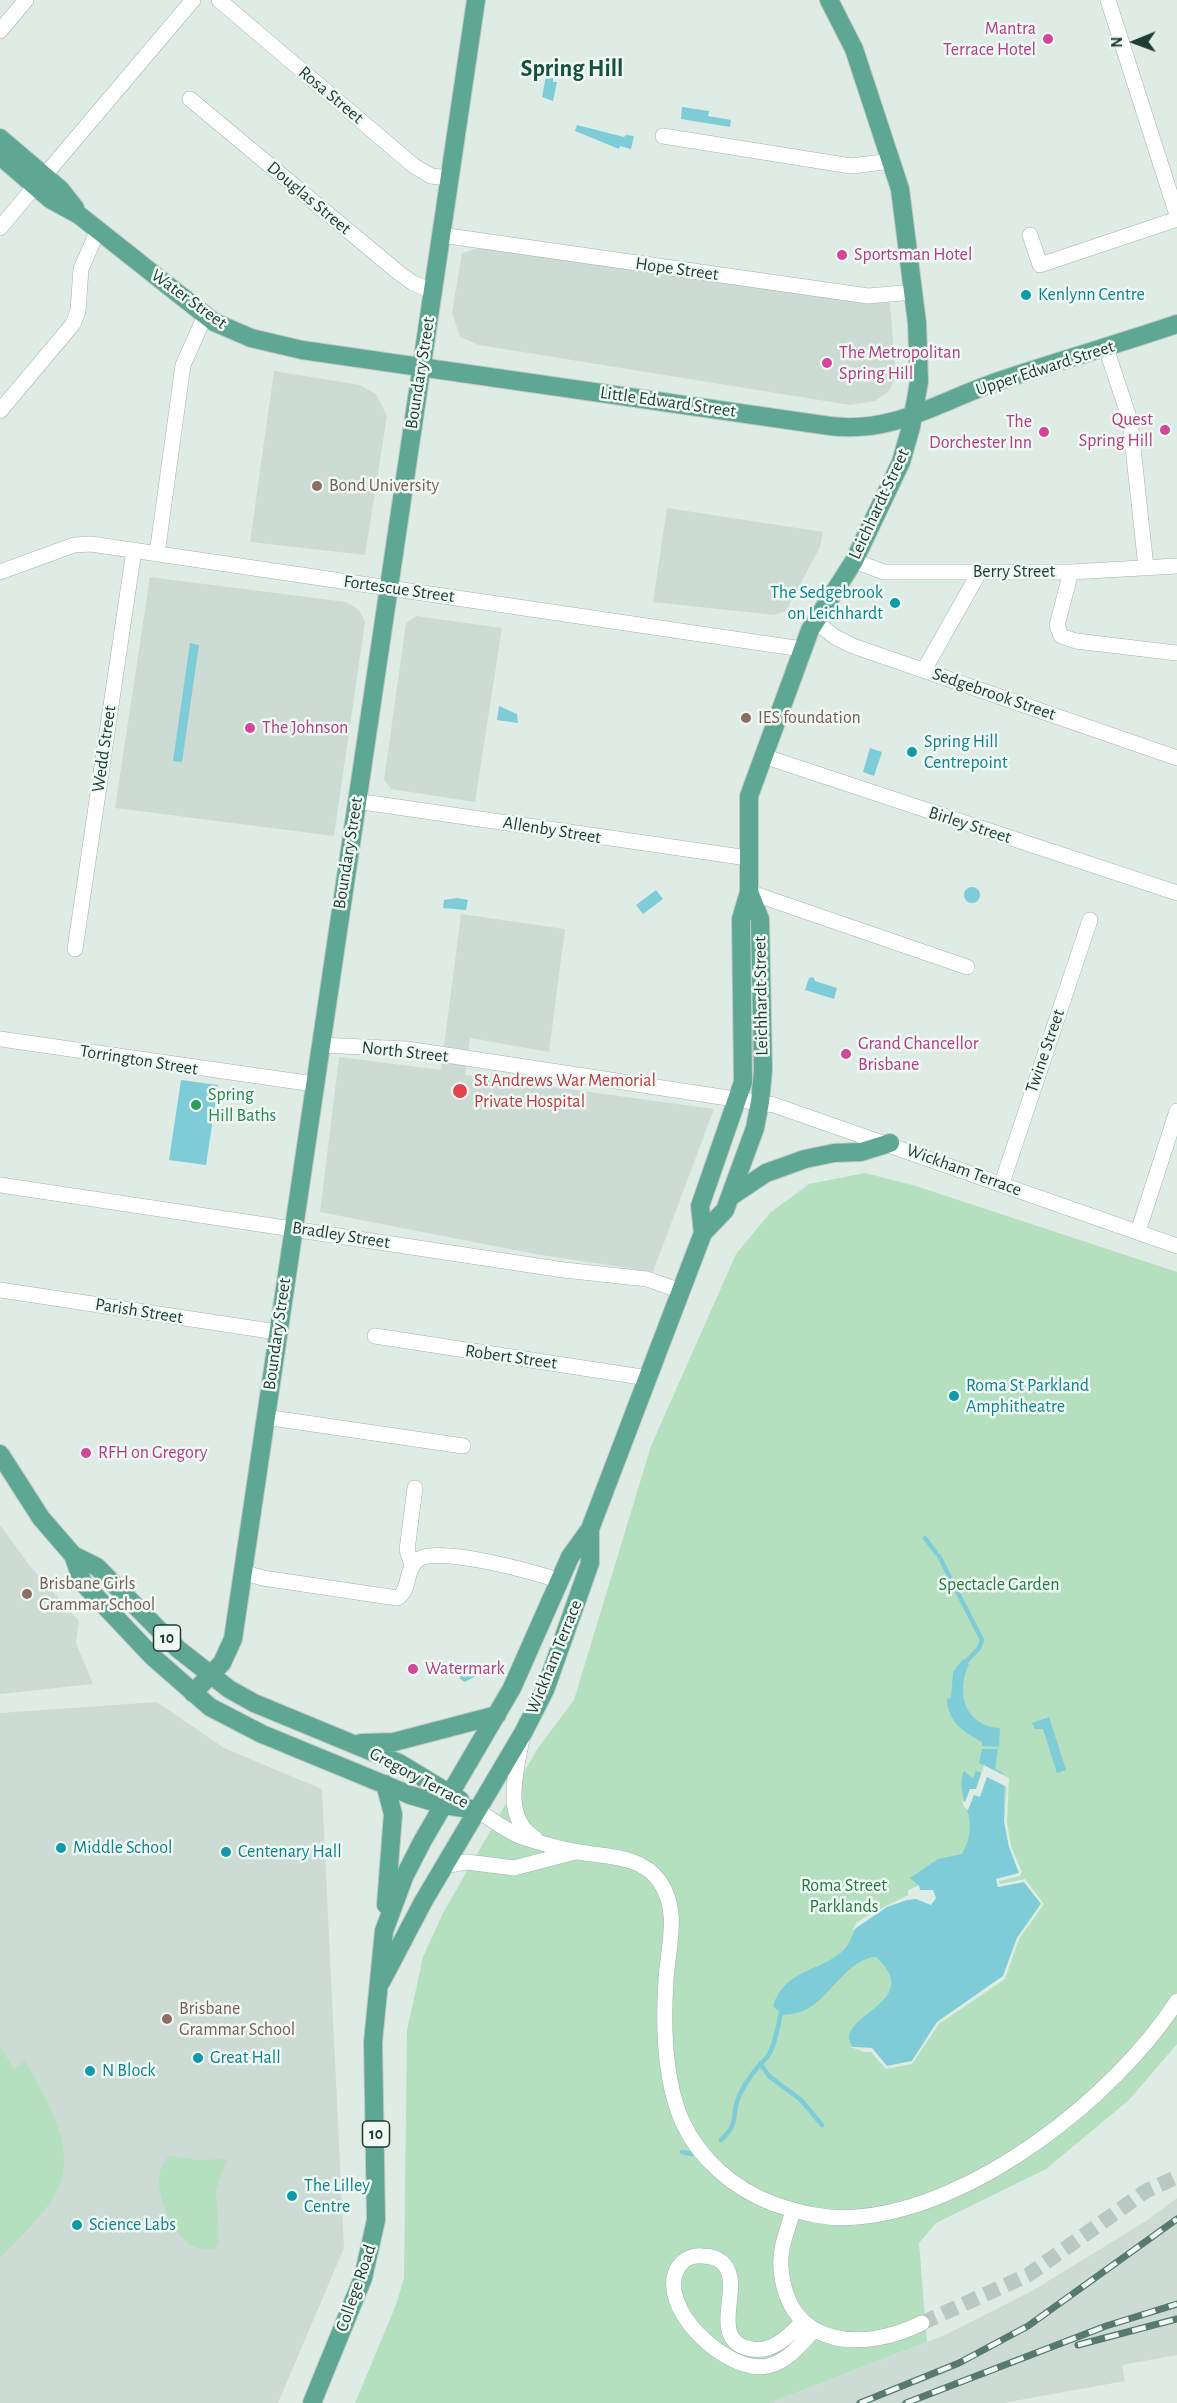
<!DOCTYPE html>
<style>
body{margin:0}
#map{position:relative;width:1177px;height:2403px;overflow:hidden;background:#deece5;font-family:"Alegreya Sans",sans-serif}
canvas{display:block}
.north{position:absolute;left:1105px;top:12px;width:60px;height:60px;-webkit-text-stroke:4px #eff8f3;paint-order:stroke;rotate:269deg;font-size:16px;font-weight:700;line-height:24px;text-align:center;color:#1d3d34}
.north::after{content:'';display:block;margin:auto;width:21px;height:27px;background:#1d3d34;clip-path:polygon(50% 0,100% 100%,50% 72%,0 100%)}
</style>
<div id="map">
<canvas width="1177" height="2403"></canvas>
<div class="north">N</div>
</div>
<script>
const context = document.querySelector('canvas').getContext('2d');
context.lineJoin = 'round';
function paint(path, color) { context.fillStyle = color; context.fill(path, 'evenodd'); }
function trace(path, color, width, dash) { context.strokeStyle = color; context.lineWidth = width; context.lineCap = dash ? 'butt' : 'round'; context.setLineDash(dash || []); context.stroke(path); }
function write(font, color, halo, rows, align = 'center') {
  context.font = font + ' "Alegreya Sans",sans-serif'; context.lineWidth = 5; context.setLineDash([]); context.textBaseline = 'middle'; context.strokeStyle = halo; context.fillStyle = color; for (const [text, x, y, turn = 0] of rows) {
    context.save(); context.translate(x, y); context.rotate((+turn || 0) * Math.PI / 180); context.textAlign = isNaN(turn) ? turn : align; if (halo) context.strokeText(text, 0, 0); context.fillText(text, 0, 0); context.restore();
  }
}
const built = new Path2D(`
 M479,248L890,303L896,378L888,392L875,401L850,405L479,345L460,337L452,313L462,253Z
 M274,371L360,385L376,394L387,416L365,555L250,542Z
 M667,508L823,532L820,547L786,611L774,615L653,602Z
 M150,577L346,602L359,610L365,622L334,836L115,808Z
 M416,616L502,628L475,802L391,789L384,780L406,623Z
 M461,914L565,929L549,1052L470,1038L465,1075L714,1109L653,1272L535,1254L320,1212L339,1057L441,1070Z
 M0,1525L30,1566L79,1621L76,1643L93,1684L0,1694Z
 M157,1702L224,1748L322,1789L344,2248L278,2403H0V1713Z
 M1177,2198V2355L1122,2365L1125,2381L1003,2403H769L943,2336L1032,2291L1146,2221Z`);
const green = new Path2D(`
 M865,1173L916,1186L1177,1272V2044L1129,2100L1046,2169L936,2223L919,2243L927,2342L769,2403H355L396,2305L404,2278L407,2030L423,1957L443,1913L538,1748L574,1700L651,1446L736,1254L770,1213L809,1184Z
 M0,2046L14,2069L25,2061C46,2097 81,2152 55,2195C41,2218 19,2238 0,2258Z
 M170,2156L197,2160L227,2159L216,2190L219,2243L215,2249C205,2250 196,2249 188,2243C168,2227 145,2174 170,2156Z`);
const water = new Path2D(`
 M546,76L553,78V82H557L553,101L542,97Z
 M682,107L709,111L708,116L731,120L730,127L681,119Z
 M577,125L624,137L626,135L634,136L631,149L620,146L619,149L575,131Z
 M190,643L199,645L182,762L173,761Z
 M499,706L517,714L518,723L497,720Z
 M870,748L882,752L874,776L863,772Z
 M964 895a8 8 0 1 1 16 0a8 8 0 1 1-16 0Z
 M656,890L663,899L643,914L636,905Z
 M457,898L468,900L466,910L443,908L444,900Z
 M813,977L815,981L837,988L834,999L805,990L809,978Z
 M181,1080L218,1085L206,1165L169,1160Z
 M963,1659L969,1664C955,1692 965,1727 1000,1728L999,1747L982,1746V1742C963,1732 948,1722 947,1699L951,1698L953,1672Z
 M477,1663L479,1674L465,1682L460,1679L461,1667Z
 M1049,1717L1066,1770L1057,1773L1043,1729H1035L1032,1723Z
 M982,1749H998L995,1769L1003,1773C1006,1785 1004,1791 1004,1802C1003,1827 1010,1850 1019,1873L996,1879L999,1887L1024,1882L1041,1903L1017,1938L1003,1976L937,2022L912,2061L887,2066L872,2048L853,2047C829,2016 928,2004 876,1957C849,1958 830,1996 810,2007C801,2013 793,2014 783,2015L773,2006C784,1970 817,1973 843,1951C851,1944 852,1930 860,1924C874,1912 893,1904 908,1895V1890L918,1885L910,1878L938,1859L962,1854C984,1816 953,1801 964,1771L973,1778L976,1771L982,1773L984,1765L979,1763Z`);
const pier = new Path2D(`
 M984,1765L1009,1778L1007,1822L1011,1846L1022,1872L1020,1876L999,1881L1000,1884L1025,1879L1044,1904L1019,1939L1005,1979L939,2024L912,2064L886,2069L871,2052H864L851,2047L872,2048L887,2066L912,2061L937,2022L1003,1976L1017,1938L1041,1904L1024,1882L998,1887L996,1879L1019,1873L1009,1847L1004,1822L1007,1787L987,1777L980,1797L974,1795L968,1810L964,1807L962,1801L965,1802L970,1789H976Z
 M919,1885L920,1890H933L936,1898L931,1905L916,1899L907,1900L887,1907L853,1930L856,1923L868,1915L908,1895V1890Z`);
const stream = new Path2D(`
 M925,1538L936,1553
 M939,1556L982,1640L979,1648L963,1665
 M760,2063L769,2076L801,2100L822,2125
 M721,2140C741,2122 730,2114 740,2094C747,2079 756,2069 767,2057C775,2047 778,2025 781,2013
 M682,2152L692,2154`);
const minorTunnel = new Path2D(`
 M922,2323L1028,2275L1146,2191L1177,2177`);
const minor = new Path2D(`
 M219,0L414,166L431,176L449,178
 M1108,0L1177,215
 M0,31L26,0
 M190,99L399,273L413,283L432,291
 M663,136L851,166L892,161
 M45,175L193,0
 M0,228L35,186
 M441,235L868,296L914,292
 M1030,235L1040,265L1177,219
 M1106,348L1130,420L1146,567
 M0,411L73,324L78,311L81,269L98,230
 M157,554L183,365L205,316
 M854,561L884,572H1071L1177,566
 M0,572L74,545L91,544L802,649
 M1071,572L1057,625L1061,636L1076,641L1177,653
 M815,621L835,637L853,646L1177,758
 M924,670L980,571
 M763,756L1177,893
 M356,801L748,858
 M749,892L967,967
 M75,949L134,550
 M0,1039L314,1084
 M320,1045L407,1049L774,1105L1177,1246
 M1002,1183L1090,920
 M0,1185L564,1270L647,1279L681,1291
 M1138,1232L1177,1111
 M0,1290L277,1332
 M375,1336L648,1378
 M265,1417L463,1446
 M412,1565L407,1550L415,1488
 M242,1572L263,1578L397,1598C411,1591 404,1569 419,1559C439,1546 536,1572 560,1581
 M522,1738C517,1769 501,1818 535,1838
 M477,1810C491,1819 506,1831 522,1837C540,1843 560,1849 579,1852C607,1857 642,1855 660,1882C680,1911 668,1947 666,1980C663,2025 664,2079 682,2121C700,2160 734,2189 774,2204C801,2213 828,2220 857,2217C974,2208 1115,2097 1177,2001
 M443,1866L467,1862L514,1868L575,1852
 M793,2210C788,2230 779,2248 781,2269C788,2349 864,2352 922,2323
 M802,2322C789,2336 772,2353 752,2349C709,2342 739,2294 728,2271C724,2260 713,2256 702,2256C693,2255 684,2259 679,2266C653,2305 727,2375 768,2366C788,2361 801,2344 814,2330`);
const major = new Path2D(`
 M0,138L60,189L75,208
 M0,156L50,199L79,215L214,322L251,338L302,350L830,426C895,434 939,401 999,381C1058,361 1118,344 1177,324
 M730,1197L766,1173L805,1159L834,1153L861,1152L890,1143
 M703,1233L700,1206L743,1082L741,919L749,892V796L810,630L854,561L901,462L911,427L919,382L917,323L900,189L854,49L829,0
 M0,1454L41,1518L73,1555L83,1583L153,1657L210,1707L262,1734L410,1795L444,1805L477,1810
 M73,1555L97,1567L178,1649L229,1689L254,1703L399,1763L460,1800
 M193,1693L222,1663L233,1639L476,0
 M361,1743L394,1742L497,1715
 M385,1784L393,1814L386,1905
 M381,1982L423,1902L523,1733L545,1690L590,1563V1529
 M312,2403L363,2278L376,2220L373,2042L384,1931L404,1877L423,1840L512,1688L570,1557L590,1529L703,1233L725,1210L755,1128L760,1102L763,1070L760,919L749,892`);
const rail = new Path2D(`
 M1078,2345L1177,2319
 M860,2403L959,2363L1028,2326L1177,2219
 M906,2403L1106,2326L1177,2304`);
const markers = [
 [1048,39,6,"#d1479c"],
 [842,255,6,"#d1479c"],
 [1026,295,6,"#0f9aa8"],
 [827,363,6,"#d1479c"],
 [1165,430,6,"#d1479c"],
 [1044,432,6,"#d1479c"],
 [317,486,6,"#8d6e63"],
 [895,603,6,"#0f9aa8"],
 [746,718,6,"#8d6e63"],
 [250,728,6,"#d1479c"],
 [912,752,6,"#0f9aa8"],
 [846,1054,6,"#d1479c"],
 [460,1091,8,"#e0444e"],
 [196,1105,6,"#2e9e5b"],
 [954,1396,6,"#0f9aa8"],
 [86,1453,6,"#d1479c"],
 [27,1594,6,"#8d6e63"],
 [413,1669,6,"#d1479c"],
 [61,1848,6,"#0f9aa8"],
 [226,1852,6,"#0f9aa8"],
 [167,2019,6,"#8d6e63"],
 [198,2058,6,"#0f9aa8"],
 [90,2071,6,"#0f9aa8"],
 [292,2196,6,"#0f9aa8"],
 [77,2225,6,"#0f9aa8"]
];
const shields = [
 [167,1638,27],
 [376,2134,27]
];
const shieldNames = [
 ["10",167,1638],
 ["10",376,2134]
];
const hotelNames = [
 ["Mantra",1036,29,"right"],
 ["Terrace Hotel",1036,50,"right"],
 ["Sportsman Hotel",854,255],
 ["The Metropolitan",839,353],
 ["Spring Hill",839,374],
 ["Quest",1153,420,"right"],
 ["Spring Hill",1153,441,"right"],
 ["The",1032,422,"right"],
 ["Dorchester Inn",1032,443,"right"],
 ["The Johnson",262,728],
 ["Grand Chancellor",858,1044],
 ["Brisbane",858,1065],
 ["RFH on Gregory",98,1453],
 ["Watermark",425,1669]
];
const streetNames = [
 ["Rosa Street",331,95,40],
 ["Douglas Street",309,198,40],
 ["Hope Street",677,269,8],
 ["Water Street",189,299,36],
 ["Upper Edward Street",1045,368,-18],
 ["Boundary Street",420,373,-81],
 ["Little Edward Street",668,402,8],
 ["Leichhardt Street",879,504,-65],
 ["Berry Street",1014,572],
 ["Fortescue Street",399,589,8],
 ["Sedgebrook Street",994,694,19],
 ["Wedd Street",104,749,-82],
 ["Birley Street",970,825,18],
 ["Allenby Street",552,830,9],
 ["Boundary Street",348,853,-81],
 ["Leichhardt Street",761,996,-91],
 ["Twine Street",1045,1051,-71],
 ["North Street",405,1052,6],
 ["Torrington Street",139,1060,9],
 ["Wickham Terrace",964,1170,20],
 ["Bradley Street",341,1235,9],
 ["Parish Street",139,1311,9],
 ["Boundary Street",277,1334,-82],
 ["Robert Street",511,1357,8],
 ["Wickham Terrace",554,1657,-68],
 ["Gregory Terrace",419,1778,28],
 ["College Road",356,2288,-71]
];
const cultureNames = [
 ["Kenlynn Centre",1038,295],
 ["The Sedgebrook",883,593,"right"],
 ["on Leichhardt",883,614,"right"],
 ["Spring Hill",924,742],
 ["Centrepoint",924,763],
 ["Roma St Parkland",966,1386],
 ["Amphitheatre",966,1407],
 ["Middle School",73,1848],
 ["Centenary Hall",238,1852],
 ["Great Hall",210,2058],
 ["N Block",102,2071],
 ["The Lilley",304,2186],
 ["Centre",304,2207],
 ["Science Labs",89,2225]
];
const educationNames = [
 ["Bond University",329,486],
 ["IES foundation",758,718],
 ["Brisbane Girls",39,1584],
 ["Grammar School",39,1605],
 ["Brisbane",179,2009],
 ["Grammar School",179,2030]
];
const healthNames = [
 ["St Andrews War Memorial",474,1081],
 ["Private Hospital",474,1102]
];
const leisureNames = [
 ["Spring",208,1095],
 ["Hill Baths",208,1116]
];
const parkNames = [
 ["Spectacle Garden",999,1585],
 ["Roma Street",844,1886],
 ["Parklands",844,1907]
];
const districtNames = [
 ["Spring Hill",572,69]
];
paint(built, '#ccdcd4');
paint(green, '#b4e0bf');
paint(water, '#7eccd8');
paint(pier, '#deece5');
trace(stream, '#7eccd8', 4.5);
trace(minorTunnel, '#b7c9c2', 15, [15, 8]);
trace(minor, '#a0b4ac', 16);
trace(major, '#c0c9c6', 20);
trace(minor, '#fff', 15);
trace(major, '#5da793', 18);
trace(rail, '#577970', 7);
trace(rail, '#eff8f3', 4.5, [14]);
for (const [x, y, r, color] of markers) { const dot = new Path2D(); dot.arc(x, y, r, 0, 2 * Math.PI); context.fillStyle = color; context.fill(dot); trace(dot, '#eff8f3', 2); }
for (const [x, y, w] of shields) { const box = new Path2D(); box.roundRect(x - w / 2, y - 13, w, 26, 4.5); context.fillStyle = '#eff8f3'; context.fill(box); trace(box, '#1d3d34', 1.5); }
write('bold 16px', '#1d3d34', null, shieldNames);
write('18px', '#b23c85', '#eff8f3', hotelNames, 'left');
write('18px', '#1d3d34', '#eff8f3', streetNames);
write('18px', '#0d838f', '#eff8f3', cultureNames, 'left');
write('18px', '#785e54', '#eff8f3', educationNames, 'left');
write('18px', '#be3a42', '#eff8f3', healthNames, 'left');
write('18px', '#27864d', '#eff8f3', leisureNames, 'left');
write('18px', '#237943', '#eff8f3', parkNames);
write('bold 24px', '#175142', '#eff8f3', districtNames);
</script>
